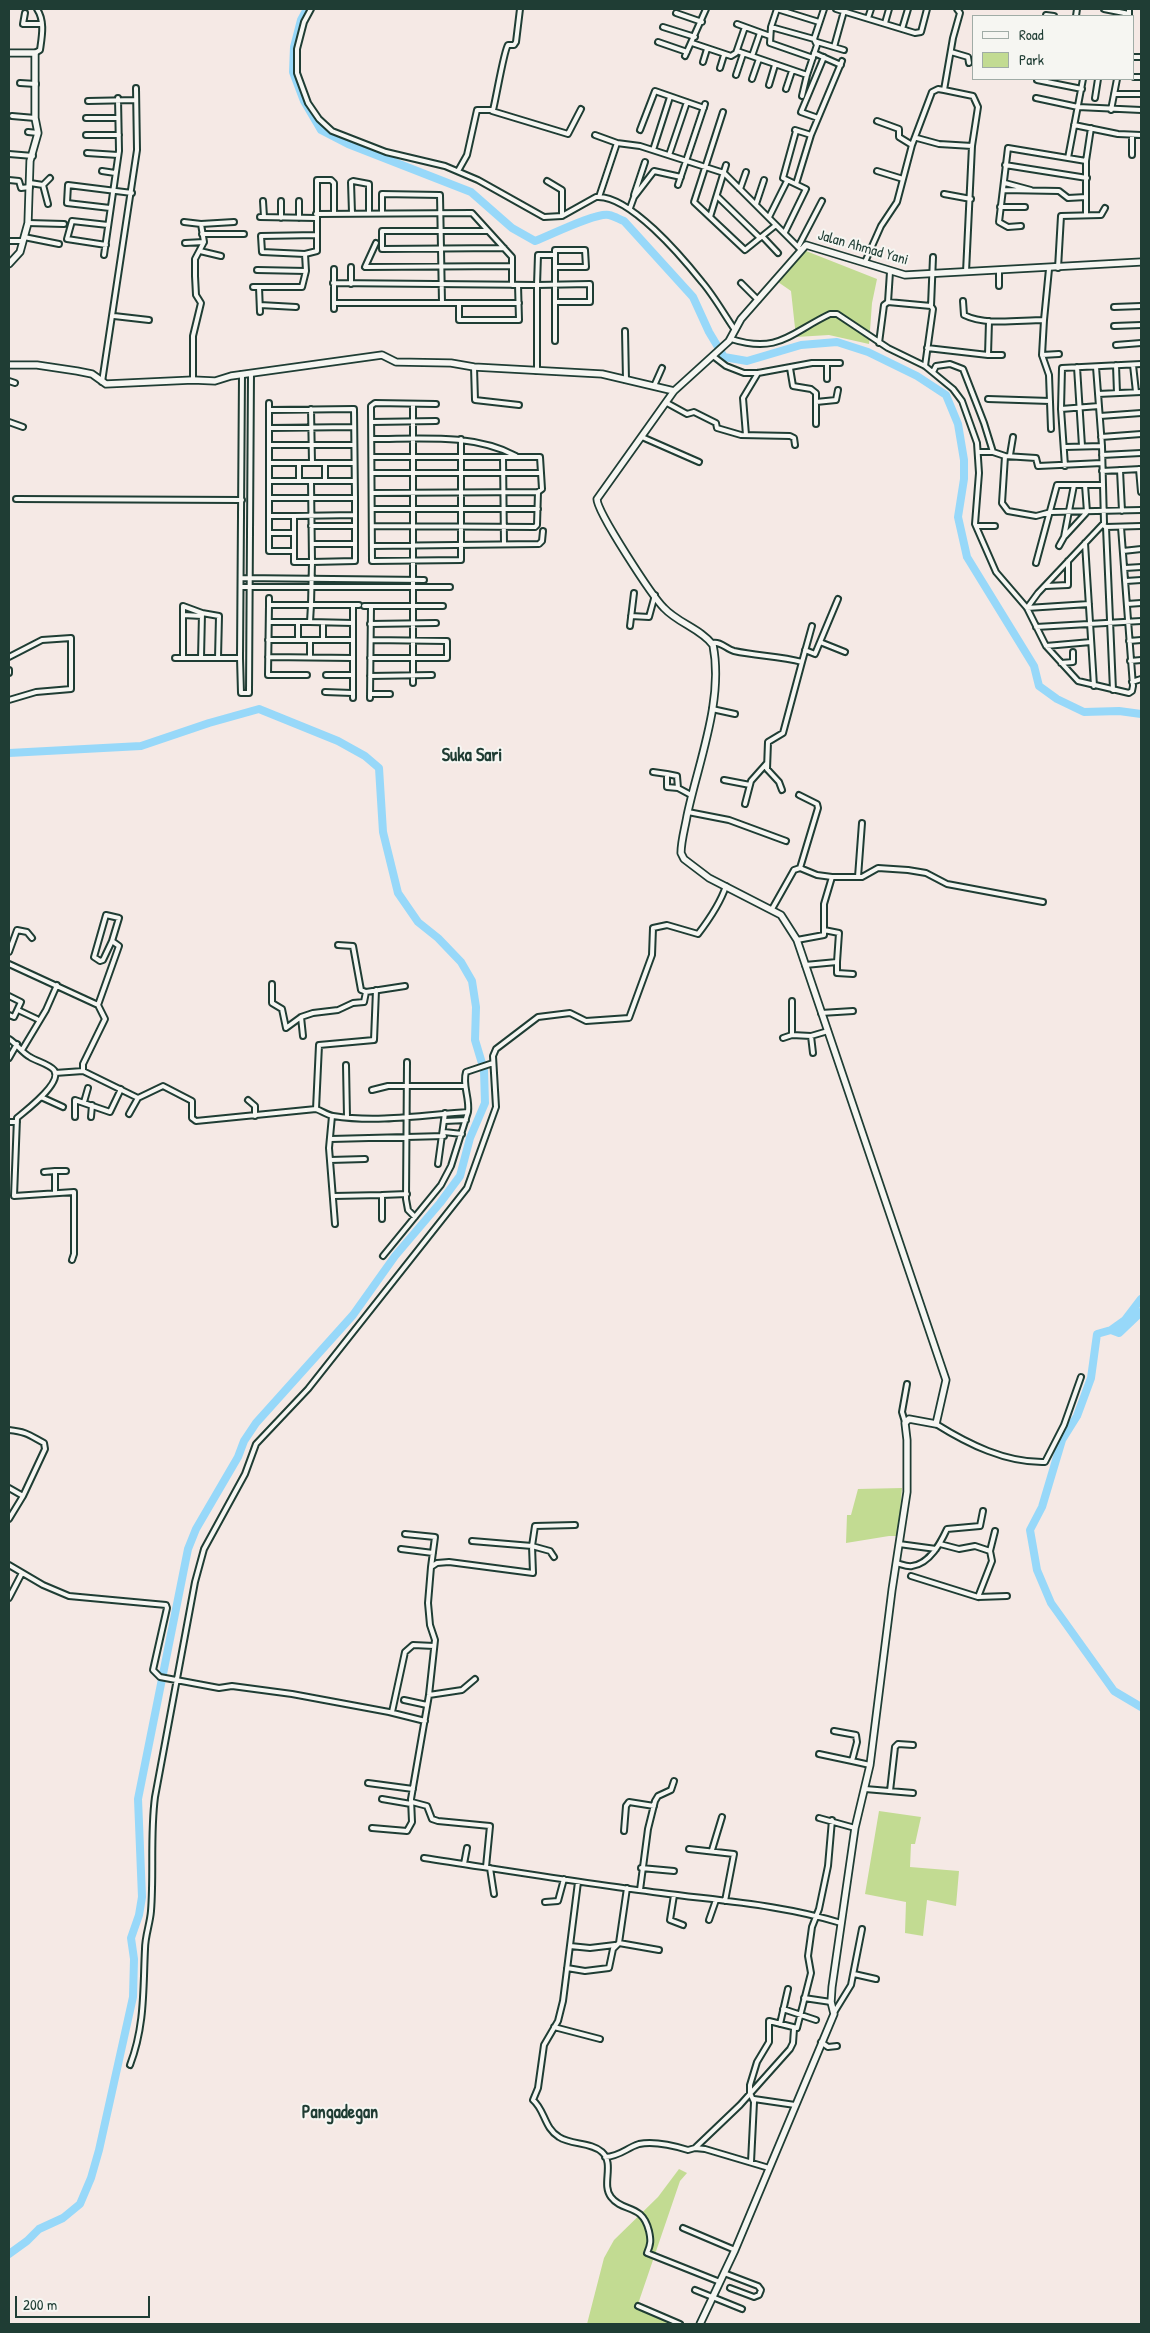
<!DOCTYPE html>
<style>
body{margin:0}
#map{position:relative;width:1150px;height:2333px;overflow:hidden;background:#f5e9e5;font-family:"Patrick Hand",sans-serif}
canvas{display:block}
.frame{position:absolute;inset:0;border:10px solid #1f3d34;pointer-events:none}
.legend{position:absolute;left:972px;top:15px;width:162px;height:65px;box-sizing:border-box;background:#f6f6f2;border:1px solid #a0aca6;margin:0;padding:6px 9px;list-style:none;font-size:15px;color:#1f3d34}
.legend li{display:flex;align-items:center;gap:10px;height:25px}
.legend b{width:25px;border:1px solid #a0aca6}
.scale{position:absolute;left:15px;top:2296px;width:135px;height:22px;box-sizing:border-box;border:2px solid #1f3d34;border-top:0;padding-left:6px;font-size:15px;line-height:18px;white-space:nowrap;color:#1f3d34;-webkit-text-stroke:4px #f6f6f2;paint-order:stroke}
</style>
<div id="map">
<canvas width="1150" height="2333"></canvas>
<div class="frame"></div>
<ul class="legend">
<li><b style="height:6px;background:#f6f6f2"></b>Road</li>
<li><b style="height:14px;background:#c2db92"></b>Park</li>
</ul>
<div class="scale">200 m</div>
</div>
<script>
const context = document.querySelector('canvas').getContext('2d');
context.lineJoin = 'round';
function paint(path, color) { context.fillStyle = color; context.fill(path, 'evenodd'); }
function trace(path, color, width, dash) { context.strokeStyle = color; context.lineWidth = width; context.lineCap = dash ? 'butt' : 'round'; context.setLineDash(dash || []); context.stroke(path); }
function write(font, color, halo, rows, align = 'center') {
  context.font = font + ' "Patrick Hand",sans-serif'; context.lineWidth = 4; context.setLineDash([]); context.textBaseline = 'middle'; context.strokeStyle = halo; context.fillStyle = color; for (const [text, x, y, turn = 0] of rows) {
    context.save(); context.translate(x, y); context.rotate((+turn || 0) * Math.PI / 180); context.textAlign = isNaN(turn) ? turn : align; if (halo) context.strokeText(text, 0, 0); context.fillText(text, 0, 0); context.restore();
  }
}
const green = new Path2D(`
 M801,249L877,279L872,303L869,344L829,335L796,337L791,291L778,282Z
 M902,1488L898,1536H889L846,1543L847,1515H851L858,1489Z
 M879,1811L921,1817L915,1844H911L910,1867L959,1871L956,1906L927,1900L923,1936L905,1933L906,1902L865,1894Z
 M679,2169L687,2173L680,2181L638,2304L682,2324H587L604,2258L614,2240L658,2197Z`);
const river = new Path2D(`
 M307,9L301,20L294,47L293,72L304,101L321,130L348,144L471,192L512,228L535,241C551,235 596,212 609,215C614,216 619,219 624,221L693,297L709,332L724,357L747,361L801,345L837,342L868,352L917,376L946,395L958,424L964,460V479L958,517L967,557L1034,666L1039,686L1057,699L1084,712L1119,711L1141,714
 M9,753L141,746L209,723L259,709L338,741L365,756L379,768L383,832L398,893L418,922L438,938L461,962L472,981L476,1007L475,1040L484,1070L485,1103L470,1138L460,1176L440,1203L395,1256L353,1315L256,1423L244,1441L238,1457L196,1529L188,1549L138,1799L142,1897L139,1915L131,1938L134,1959L133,1997L99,2150L91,2178L80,2204L63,2218L39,2229L27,2241L9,2254
 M1141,1312L1119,1333L1111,1330L1097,1334L1091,1378L1077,1416L1062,1440L1042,1507L1030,1530L1037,1570L1051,1603L1114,1691L1141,1707
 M1111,1330L1125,1320L1141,1299`);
const street = new Path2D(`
 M311,9L304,22L297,49V73L308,103L319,119L332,131L386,152L445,166L478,180L544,217L562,216L596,197C629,194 682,257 702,282C714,296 724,314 735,330
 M777,9L771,27L770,43L813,58
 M777,9L819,22
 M836,9L915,33L921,32L927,9
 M1104,9L1129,14
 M25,13L23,24H42
 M676,13L702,22
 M1046,15L1054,16
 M1076,16L1077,9
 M1129,16V9
 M868,18L871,9
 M885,23L889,9
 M737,24L770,36
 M663,27L695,37
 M771,27L814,39
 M902,29L908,9
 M658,42L687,52
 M817,42L844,50
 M692,43L731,56L736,53L745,27
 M834,47L844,11
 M737,51L807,75L817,45L814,39L824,9
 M951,52L968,57L969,63
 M35,53L40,50C42,36 45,21 37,9
 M814,53L841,65
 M685,56L706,9
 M752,56L760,33
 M1134,57H1141
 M703,62L707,49
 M720,68L724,55
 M736,75L743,54
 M1134,77H1141
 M752,79L759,59
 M1037,80L1082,89
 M20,83L36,84
 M769,85L775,65
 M786,89L792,71
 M944,90L973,96L978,107L972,146L966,272
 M1114,94H1141
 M802,96L807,75
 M1036,98L1078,107L1141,110
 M1095,98L1098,79
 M88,101L136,100
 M1111,110L1117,79
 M492,111L568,134L581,109
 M723,112L694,202L745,250L776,225
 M12,116L35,118
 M86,118H118
 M818,118L801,112L824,57
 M877,121L899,129V137L912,145
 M1074,125L1118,134L1141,135
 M640,130L655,91L704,108
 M795,130L811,135
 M28,132L38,133
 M86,135H119
 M595,135L617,143
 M917,138L939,144L972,146
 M653,150L670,97
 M87,153L118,155
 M9,154L33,156
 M669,155L687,102
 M1132,155V135
 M1068,158L1083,79
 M1005,165L1087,178
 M102,171L115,173
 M458,171L467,155L477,110H493C496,99 504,50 508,45H514L516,42L520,9
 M877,171L903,179
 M9,180L19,181L21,188L30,187
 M547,181L562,190V216
 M30,183L43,185L48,204
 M1005,183L1031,190
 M796,184L811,135L842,61
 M43,185L50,178
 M678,185L705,104
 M740,189L746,172
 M1003,190L1059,191L1068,198L1086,197
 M944,194L971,199
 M634,195L645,162
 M717,196L760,238
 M599,197L617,143L640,146L724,173L801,250
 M263,201L264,217
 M281,201V218
 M299,201V218
 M756,204L764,180
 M1000,207H1025
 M110,208L67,203L68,185L132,193
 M630,208L634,197L654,171L681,177
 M352,213L351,182L353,181L369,184V213
 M382,213V194L440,195L442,303
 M316,214L472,213L512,257V266
 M1086,215V161L1091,128
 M260,217L316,218
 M710,217L726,165
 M769,217L787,181
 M184,222L201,224
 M28,223L64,224
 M1021,226L1008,227L999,222L1008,148L1086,161
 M488,231H382V249L504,248
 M785,232L806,189L783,178L796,131
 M202,234H244
 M24,237L59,244
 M763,237L778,253
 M9,241H23
 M185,243L204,242
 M376,243L365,267L512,266V285
 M106,245L67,239L72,221L108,225
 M798,247L822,201
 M200,251L221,256
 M305,254L262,252L261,236L317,235
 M104,255L119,151L118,98
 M555,255H538L537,285L590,284V302H555
 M865,262L881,226L897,202L912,145L932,92L938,89L944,90L953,38L960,13L957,9
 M555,267H586L585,250H555V341
 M1058,268L1061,216L1101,215L1105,208
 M334,269V309
 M257,270L306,271
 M333,283L537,285V371
 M741,283L758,300
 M351,284V267
 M999,286V271
 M253,287H302L306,271L305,254L317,251V180H331L334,183V213
 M259,287L260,312
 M963,301L964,315C986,326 1019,320 1044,320L1049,269
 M888,302L931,306
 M334,303H519
 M459,303V320H519L518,285
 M260,305L296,307
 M1114,307L1141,306
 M114,316L149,320
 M1044,320L1042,355L1049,375L1051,429
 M989,321L988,355H1002
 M1114,326L1141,325
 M625,331L626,380
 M731,339C779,354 790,333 830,314H837L888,348L925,366L953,389L962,401L977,443L979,473L975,524L996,572L1027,608L1046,646L1078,681L1129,693L1132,691L1133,686L1121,527
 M879,343L884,305L888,302L890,272
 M1116,345L1141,343
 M927,348L988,355
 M1042,355L1059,354
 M713,356L726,366L744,373H758L812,363H840
 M827,363V379
 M1116,365L1117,393
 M1133,365L1136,392
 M925,366L933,309L931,306L933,257
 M474,367L475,400L519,405
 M1077,367L1082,446
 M790,368L793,386L811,389L816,393V424
 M933,372L936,366L950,364L963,369L984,423L993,452
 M242,374L240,658L241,693H249L251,373
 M193,380V336L201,303L196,295L195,276V259L204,242L201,224L234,222
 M9,381L15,383
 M102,382L137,150L136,88
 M654,386L662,368
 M1098,394L1141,392
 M988,399L1050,401
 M816,402L836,400L838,390
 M269,403V551H294V516H269
 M667,403L687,414L694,412L716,423L717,428L741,435L790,436L794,438L795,445
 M436,404L375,403L371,406L372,561L461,560V439
 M311,409L312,463
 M1061,409L1099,406
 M269,410L354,409L355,498H269
 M1100,416L1141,413
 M9,422L23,427
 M372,422L436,421
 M269,428L354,427
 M746,435L743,398L758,373
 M642,437L699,462
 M1101,437L1141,434
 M372,439C419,439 473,433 516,456
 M269,445H354
 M1065,447L1102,446
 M978,452H993L1005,456L1002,503L1008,511L1036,516L1051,512L1141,510
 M1010,455L1013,437
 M1102,455L1141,453
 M1005,456L1036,458L1038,466L1102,463
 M372,457H540L542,489L538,492L537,525L535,527L372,526
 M503,457L504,544
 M269,463H354
 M299,463V481
 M325,463V481H354
 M1065,466L1061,409L1062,368L1141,364
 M1139,469L1141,492
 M1120,470L1122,511
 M1102,471L1141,469
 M372,473H541
 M269,481H311L312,562L355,561V515L294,516
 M311,481H325
 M372,493L538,492
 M355,498V515
 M16,499L242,500
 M372,509H538
 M1103,525L1106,527L1113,690
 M311,526H355
 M976,526H995
 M1106,527L1141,526
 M269,533H294
 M1065,536L1087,512L1085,485
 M1085,543L1094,686
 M312,544H355
 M372,546L539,544L542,541L543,531
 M1059,546L1064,537L1074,485
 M294,551V562H312L311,605H359
 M1123,551L1141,549
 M1036,563L1057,485H1102
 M1125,568L1141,567
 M241,578L424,580
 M1126,581L1141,580
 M1046,586L1068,585V561
 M242,587H450
 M269,598V605H311L310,622L353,623
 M1127,604L1141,603
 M269,605L268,675H307
 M364,606H443
 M1027,608L1038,593L1104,523L1102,446L1096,367
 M1027,608L1089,604
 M202,613L219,616L218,658
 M183,615L202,616
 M631,616L649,617L655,595
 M269,622H310
 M323,623V640
 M370,624L436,623
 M630,626L634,593
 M1036,627L1141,621
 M268,640H353
 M298,640V623
 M1129,641L1141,640
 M820,642L838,599
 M712,643C721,641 726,649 734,651C757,656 780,656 802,662L783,733L768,742L767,769L779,782L782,790
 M1046,646L1091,642
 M805,650L815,654L820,642L845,652
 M9,657L42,640L71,638V689L36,692L9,700
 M183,657V606L202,613L201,658
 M268,657L352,658
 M310,657V640
 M175,658H240
 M370,658H447V641L371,640
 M1130,661L1141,660
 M802,662L812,626
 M1061,663L1073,662V652
 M9,670V673
 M326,675H352
 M370,676L432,675
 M1132,682L1141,679
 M413,683V404
 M325,692L352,693
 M370,694H390
 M353,698V605
 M370,698L371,606
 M712,709L735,714
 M653,772L667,774V787L678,788L691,795
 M667,774L677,776L678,788
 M724,780L750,785
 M745,804L751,781L767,763
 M688,812L729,820L786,841
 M800,868L817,875L832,877H862L878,868L908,870L926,873L947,884L1043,902
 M858,877L862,823
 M772,909L794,870L800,868L818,808L817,804L799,795
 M797,940L824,935V904L832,877
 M338,945L353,946L361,990L366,992
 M9,952L17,930L27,932L32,938
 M837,962V973L853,974
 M9,964L98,1005L105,1019L83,1064V1071L138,1098L163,1086L192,1101V1118L196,1121L316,1109C322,1111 327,1115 333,1116C378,1123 424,1115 468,1112C470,1098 462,1085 466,1072L493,1063
 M805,965L837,962L839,933L824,930
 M272,984V1003L282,1009L286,1028L301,1017L313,1013L338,1010L353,1003L364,1002L366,992L405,986
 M9,996L21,1002L14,1017L9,1015
 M98,1005L119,946L112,941L119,918L106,915L94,957L100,961L103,960L112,941
 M18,1010L37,1019
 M821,1013L853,1011
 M301,1017L303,1036
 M792,1035V1001
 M783,1038L792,1035L811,1036
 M9,1039C17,1044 22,1053 30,1057C36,1061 49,1064 54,1070C63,1083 25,1111 17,1118L14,1196L74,1192V1254L72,1260
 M22,1050L46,1010L57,985
 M813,1053L811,1036L828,1031
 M9,1058L17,1044
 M407,1062L406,1199L408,1210L415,1217
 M346,1065L347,1117
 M55,1073L83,1071
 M372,1090L388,1086H465
 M41,1097L63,1107
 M248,1100L255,1106V1116
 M84,1102L88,1088
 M316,1109L319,1045L374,1040L376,990
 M129,1114L138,1098
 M332,1116L329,1148L335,1224
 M75,1117V1100L110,1112L121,1089
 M91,1117L92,1105
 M445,1121L466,1120
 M9,1122H17
 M444,1132L462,1134
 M331,1139L444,1136
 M330,1160L365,1159
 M438,1164L445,1113
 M44,1172L55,1171
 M55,1193V1171H66
 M382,1195L407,1194
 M334,1196L382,1195V1219
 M383,1256L441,1185L451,1166L468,1112
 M905,1422L902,1412L907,1384
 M936,1424C968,1444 1006,1463 1045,1462L1064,1425L1081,1377
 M9,1430C27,1432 29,1435 44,1443L45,1449L23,1496L9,1519
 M9,1488L23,1496
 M405,1534L435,1537L431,1567
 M899,1544L936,1549
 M940,1544L959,1549L975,1546L990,1551L995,1531
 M401,1549L433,1553
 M554,1557L550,1551L532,1546L535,1526L575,1525
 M896,1563C901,1564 907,1567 912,1566C930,1564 941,1542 947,1529L980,1526L983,1511
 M9,1565L43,1585L69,1596L166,1605L167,1608L153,1670L160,1677L219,1688L232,1686L292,1694L389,1712L425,1721
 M911,1576L978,1597L1007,1596
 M978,1597L992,1561L990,1551
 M9,1598L22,1573
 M429,1695L462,1690L475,1679
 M404,1700L427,1705
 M392,1712L405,1652L413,1645L434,1646
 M834,1731L856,1735L857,1742L852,1761L870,1765
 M819,1754L852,1761
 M368,1783L413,1789
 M865,1789L913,1793
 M890,1791L895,1747L898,1744L913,1745
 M382,1799L411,1804
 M412,1802L427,1806L432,1819L438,1821L490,1826L486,1867
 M819,1818L855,1828
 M372,1828L407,1831L412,1822L411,1799L429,1695L435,1640L430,1625L428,1603L431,1567L437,1563L449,1562L533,1573L532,1546L472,1541
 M624,1831L626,1806L629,1802L654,1806
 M689,1849L734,1854L725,1901
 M712,1850L722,1817
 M424,1858C503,1870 582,1883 661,1893C722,1901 783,1905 841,1923
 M464,1864L467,1848
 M490,1868L494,1894
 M641,1868L674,1871
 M578,1882L563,2001L558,2021L544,2045L538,2088L533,2100C545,2110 544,2128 559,2137C571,2145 591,2142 602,2152C615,2164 601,2184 611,2197C623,2213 642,2203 649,2231C651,2240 651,2244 647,2253L720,2282
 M627,1888L619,1943L659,1950
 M640,1890L648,1829L655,1801L658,1796L671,1790L674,1781
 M674,1895L670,1920L683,1925
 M545,1902L558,1901L564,1879
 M709,1920L716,1900
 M570,1946L590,1948L615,1945
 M567,1968L585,1971L609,1968L613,1949L619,1943
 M854,1974L876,1979
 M804,1998L831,2002
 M783,2009L816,2020
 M835,2011L851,1985L862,1929
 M780,2024L788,1989
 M554,2027L600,2039
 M821,2042L828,2047L837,2046
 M130,2065C145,2026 143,1989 145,1949C145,1936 150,1924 151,1911C154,1873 150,1835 155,1797L195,1582L204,1549L245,1474L256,1444L308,1389L467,1188L496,1107L493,1056L496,1049L538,1017L570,1013L586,1021L629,1018L652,955L653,928L667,925L698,934C708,921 721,901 726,886
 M754,2099L795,2105
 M695,2148L740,2105L790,2049L793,2043L794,2029
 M605,2157C621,2156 626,2148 639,2144C654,2141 675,2146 688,2150L695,2148L705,2149L769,2168
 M751,2162L754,2102L750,2093V2085L757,2062L769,2042V2021L797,2028L811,1973L808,1956L812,1927L819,1909L828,1866L832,1820
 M683,2228L735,2250
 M724,2273L758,2286L761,2290L759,2295L754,2297L730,2288
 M695,2290L742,2309
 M638,2306L680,2324`);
const secondary = new Path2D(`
 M9,53H35V118L38,133L30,161L28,223L20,252L9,264
 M9,365H37L77,371L92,374L106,384L193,380L215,381L231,376L382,355L396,362L451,363L474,367L602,374L674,391
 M700,2324L735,2250L834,2014L831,2002L832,1987L855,1828L870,1765L892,1590L907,1492V1440L905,1423L909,1419L936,1424L946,1380L797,940L781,915L709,878L684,859L681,853C681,841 685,828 687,816C698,763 724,700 713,645C701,629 678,623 664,608C652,596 597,512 597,499L674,391L729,341L741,319L806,245L905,275L1141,262`);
const streetNames = [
 ["Jalan Ahmad Yani",863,248,16]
];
const quarterNames = [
 ["Suka Sari",472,756],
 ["Pangadegan",340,2113]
];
paint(green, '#c2db92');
trace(river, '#97d8f9', 8);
trace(street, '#1f3d34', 8);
trace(secondary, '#1f3d34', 9);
trace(street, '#f6f6f2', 4);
trace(secondary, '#f6f6f2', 5.5);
write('15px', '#1f3d34', '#f6f6f2', streetNames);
write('bold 18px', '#1f3d34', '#f6f6f2', quarterNames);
</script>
